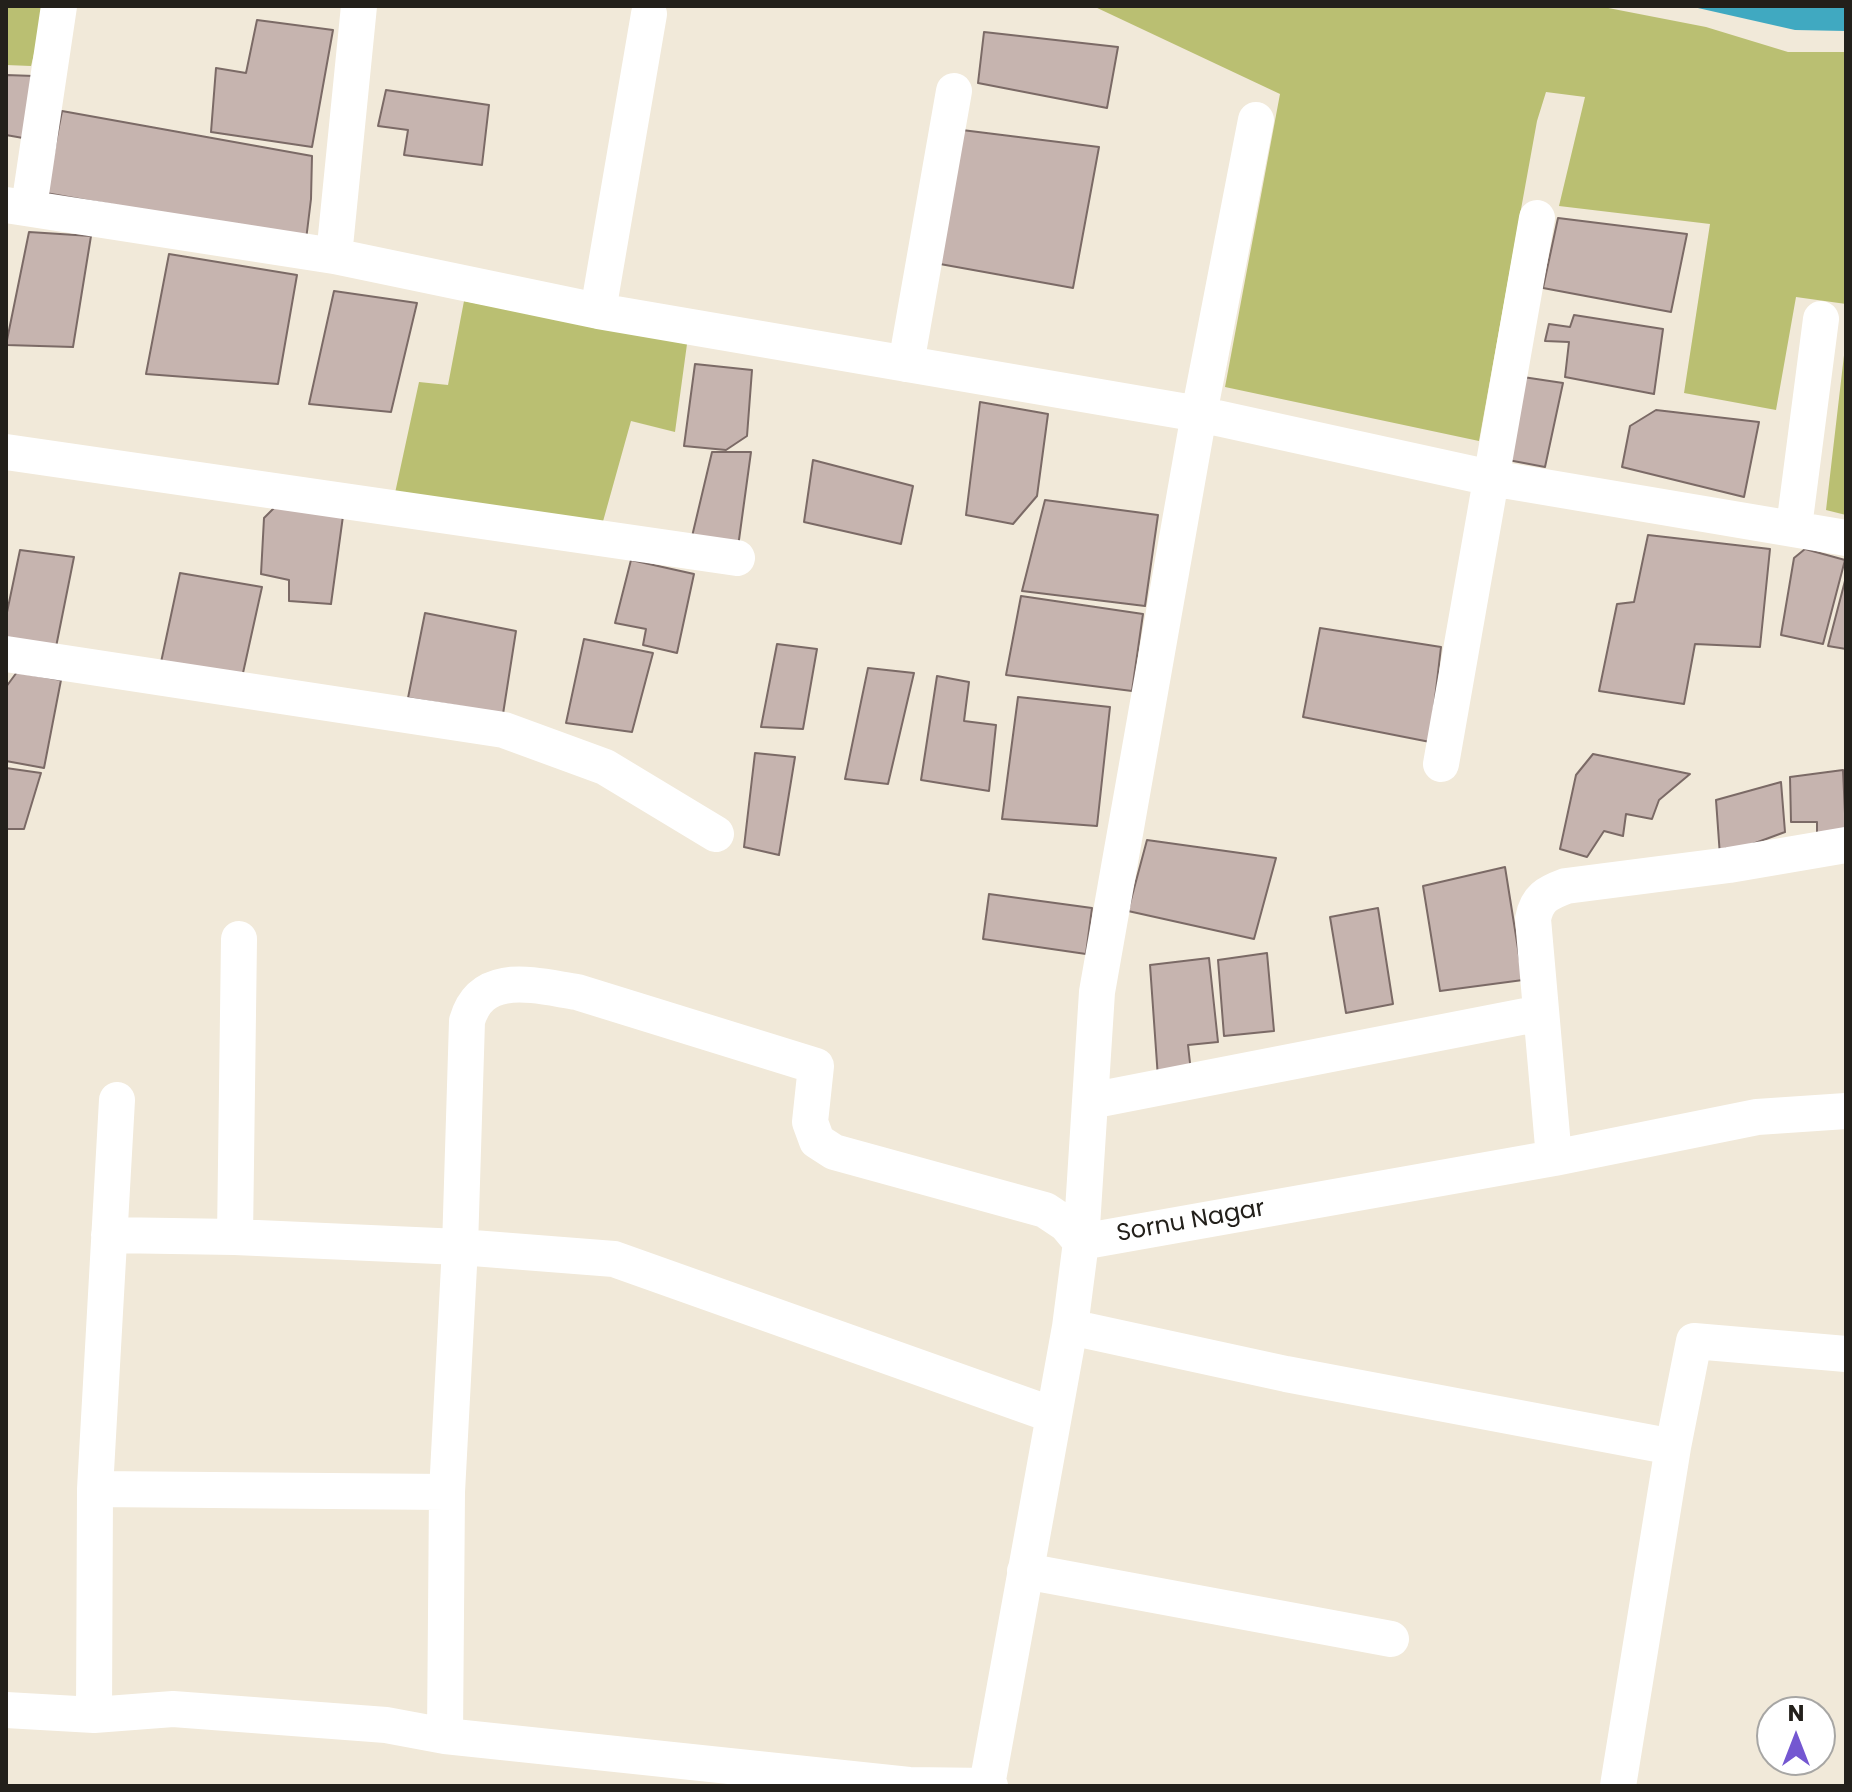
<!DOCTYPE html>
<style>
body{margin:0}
#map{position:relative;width:1852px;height:1792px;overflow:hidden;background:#f1e9d9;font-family:Poppins,sans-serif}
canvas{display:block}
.frame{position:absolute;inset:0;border:8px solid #23201b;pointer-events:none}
.north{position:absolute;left:1756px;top:1696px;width:80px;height:80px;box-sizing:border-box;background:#fff;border:2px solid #a7a6a4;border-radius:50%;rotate:0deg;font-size:22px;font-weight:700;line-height:32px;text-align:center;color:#23201b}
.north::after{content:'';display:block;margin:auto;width:28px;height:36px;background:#7457d1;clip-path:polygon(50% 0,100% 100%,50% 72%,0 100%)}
</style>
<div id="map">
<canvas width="1852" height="1792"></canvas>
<div class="frame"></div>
<div class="north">N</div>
</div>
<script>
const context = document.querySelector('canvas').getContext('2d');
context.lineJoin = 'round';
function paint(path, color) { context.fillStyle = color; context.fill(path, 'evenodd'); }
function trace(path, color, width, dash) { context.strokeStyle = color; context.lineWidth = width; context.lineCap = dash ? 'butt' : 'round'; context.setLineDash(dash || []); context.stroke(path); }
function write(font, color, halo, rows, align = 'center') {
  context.font = font + ' Poppins,sans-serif'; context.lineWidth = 7; context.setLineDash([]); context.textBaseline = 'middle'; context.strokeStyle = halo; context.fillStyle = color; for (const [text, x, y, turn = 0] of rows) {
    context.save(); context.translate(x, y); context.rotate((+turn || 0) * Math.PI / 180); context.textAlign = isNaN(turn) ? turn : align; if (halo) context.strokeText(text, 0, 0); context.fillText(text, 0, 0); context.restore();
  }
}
const forest = new Path2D(`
 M6,6H46L31,66L6,65Z
 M1093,6H1598L1706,27L1788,52H1846V304L1796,297L1776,410L1684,393L1710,224L1559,206L1585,97L1546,92L1537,121L1479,441L1225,387L1280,94Z
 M464,301L687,344L675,432L631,421L602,525L395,493L419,382L448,385Z
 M1846,338V515L1826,510Z`);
const water = new Path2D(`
 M1689,6H1846V31L1795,30Z`);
const building = new Path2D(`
 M257,20L333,30L312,147L211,132L216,68L246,73Z
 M984,32L1118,47L1107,108L978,83Z
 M6,75L34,76L23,138L6,135Z
 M386,90L489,105L482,165L404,155L408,130L378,126Z
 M62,111L312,156L311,199L306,240L46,193Z
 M962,130L1099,147L1073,288L940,264Z
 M1558,218L1687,234L1671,312L1543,288Z
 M29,232L91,236L73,347L6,345Z
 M169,254L297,275L278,384L146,374Z
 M334,291L417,303L391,412L309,404Z
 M1574,315L1663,329L1654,394L1565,377L1569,342L1545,341L1549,324L1570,327Z
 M695,364L752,370L747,436L726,450L684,446Z
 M1523,377L1563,383L1545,467L1508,460Z
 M980,402L1048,414L1037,496L1013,524L966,515Z
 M1656,410L1759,422L1744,497L1622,467L1630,426Z
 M712,452H751L738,547L690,545Z
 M813,460L913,486L901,544L804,522Z
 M1045,500L1158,515L1145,606L1022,591Z
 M277,505L343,516L331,604L289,601V580L261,574L264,518Z
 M1648,535L1770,549L1760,647L1695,644L1684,704L1599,691L1617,604L1634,602Z
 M1805,549L1845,560L1823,644L1781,635L1794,558Z
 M20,550L74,557L55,652L6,642V617Z
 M631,560L694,574L677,653L643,645L646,629L615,623Z
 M180,573L262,587L241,682L160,667Z
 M1846,577V649L1828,646Z
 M1021,596L1143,614L1132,691L1006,675Z
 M425,613L516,631L503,714L408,698Z
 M1320,628L1441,647L1430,742L1303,717Z
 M584,639L653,653L632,732L566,723Z
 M777,644L817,649L803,729L761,727Z
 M868,668L914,673L888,784L845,779Z
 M17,672L61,680L44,768L6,761V687Z
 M937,676L969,682L964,721L996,725L989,791L921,780Z
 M1018,697L1110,707L1097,826L1002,819Z
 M755,753L795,757L779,855L744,847Z
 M1593,754L1690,774L1659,800L1652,819L1626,814L1623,836L1604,831L1587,857L1560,849L1576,775Z
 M6,768L41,773L24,829H6Z
 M1843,770L1846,835L1817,839V822H1791L1790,777Z
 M1781,782L1785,832L1720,856L1716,800Z
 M1147,840L1276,858L1254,939L1128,911Z
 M1505,867L1523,980L1440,991L1423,886Z
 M989,894L1092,908L1086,954L983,939Z
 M1378,908L1393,1004L1346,1013L1330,917Z
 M1267,953L1274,1031L1224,1036L1218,960Z
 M1209,958L1218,1042L1188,1045L1191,1072L1158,1078L1150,965Z`);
const minor = new Path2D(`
 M6,205L334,256L598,311L1199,414L1491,478L1846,538
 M29,207L59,6
 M334,256L359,6
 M598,311L649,14
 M906,364L954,91
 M6,452L737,558
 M1794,527L1821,319
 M6,654L504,730L605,767L716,834
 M1441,764L1537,218
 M1090,1101L1541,1013
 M1554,1158L1533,919C1537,898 1547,893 1566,886L1729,865L1846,845
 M109,1235L235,1237L460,1247L614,1259L1053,1415
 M235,1237L239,939
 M1081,1242L1097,992L1199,414L1256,120
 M1070,1327L1286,1374L1673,1447
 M95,1489L447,1492
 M1025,1571L1391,1639
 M6,1710L94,1715L173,1709L386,1725L445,1736L909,1785L990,1786
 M94,1715L95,1489L117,1100
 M445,1736L447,1492L460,1247L467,1021C482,969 536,986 577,992L816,1066L810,1122L817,1141L834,1152L1045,1210L1066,1224L1081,1242
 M987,1785L1070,1327L1081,1242L1554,1158L1757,1117L1846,1111
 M1618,1786L1673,1447L1694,1341L1846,1354`);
const streetNames = [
 ["Sornu Nagar",1191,1222,-10]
];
paint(forest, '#babf72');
paint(water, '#40a9c1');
paint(building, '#c6b4af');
trace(building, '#7b6a66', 2);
trace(minor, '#fff', 36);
write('24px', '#23201b', '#fff', streetNames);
</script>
